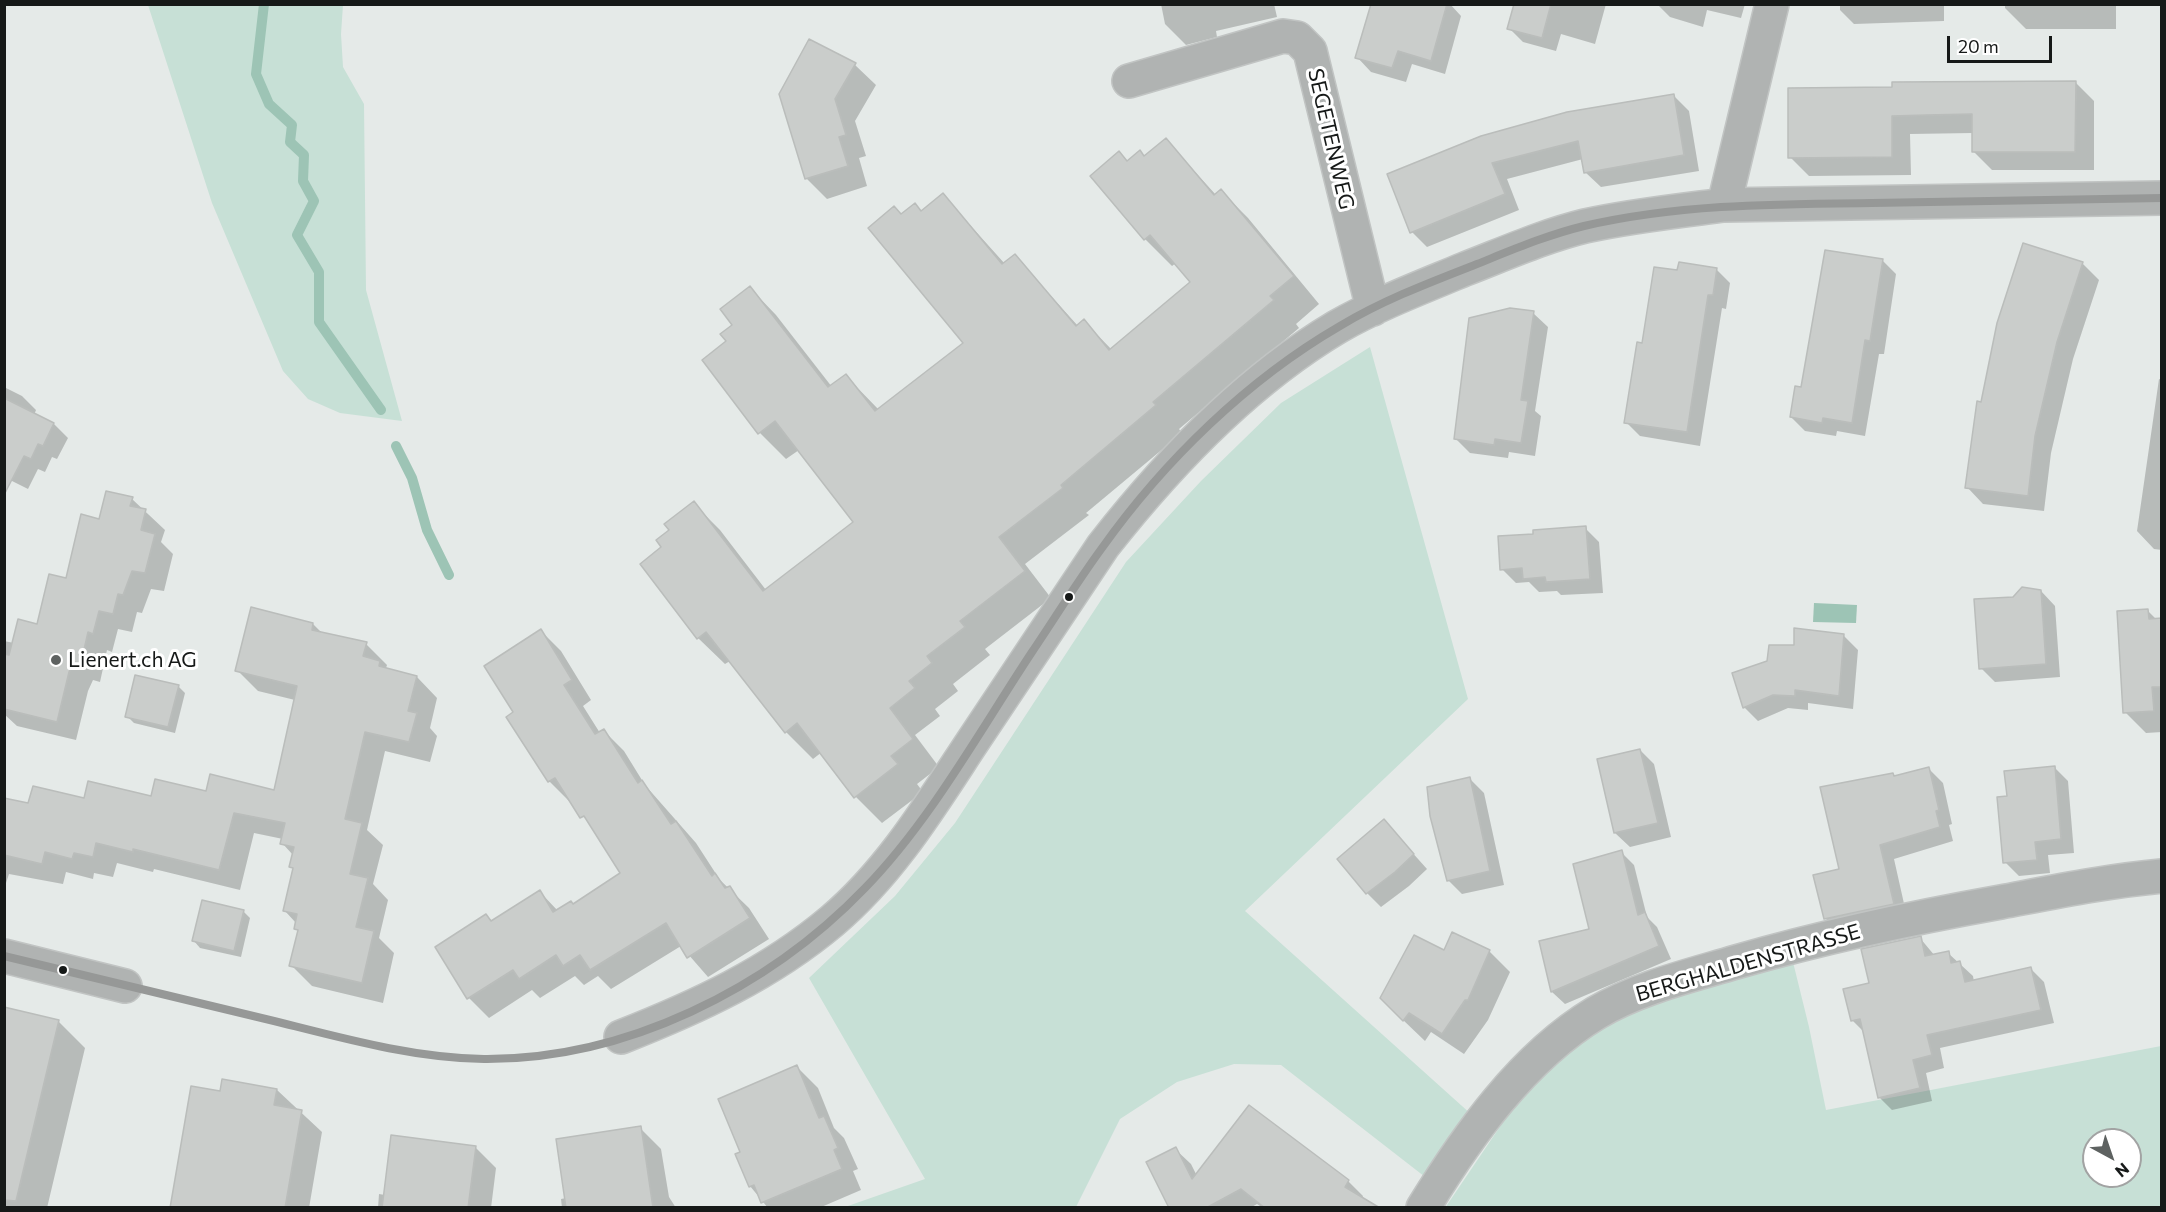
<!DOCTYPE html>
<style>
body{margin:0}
#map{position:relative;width:2166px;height:1212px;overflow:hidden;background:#e5eae8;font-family:Commissioner,sans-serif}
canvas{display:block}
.frame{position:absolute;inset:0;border:6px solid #161918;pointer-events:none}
.north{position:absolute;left:2082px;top:1128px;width:60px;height:60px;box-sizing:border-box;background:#fff;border:2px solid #a2a3a3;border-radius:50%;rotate:140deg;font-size:16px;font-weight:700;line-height:24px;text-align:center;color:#161918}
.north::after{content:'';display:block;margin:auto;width:21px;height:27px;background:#5e6261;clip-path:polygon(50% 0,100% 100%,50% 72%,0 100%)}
.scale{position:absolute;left:1947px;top:36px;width:105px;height:27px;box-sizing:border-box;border:3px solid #161918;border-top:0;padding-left:8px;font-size:18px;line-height:21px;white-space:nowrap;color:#161918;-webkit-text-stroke:4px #fff;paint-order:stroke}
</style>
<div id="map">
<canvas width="2166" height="1212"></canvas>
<div class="frame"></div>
<div class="north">N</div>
<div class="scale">20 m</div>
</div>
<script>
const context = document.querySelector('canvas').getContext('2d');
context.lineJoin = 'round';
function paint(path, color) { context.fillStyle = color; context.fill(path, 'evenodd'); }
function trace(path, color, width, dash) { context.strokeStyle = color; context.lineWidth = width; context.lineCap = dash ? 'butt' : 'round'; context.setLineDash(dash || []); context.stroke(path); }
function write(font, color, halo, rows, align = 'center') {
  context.font = font + ' Commissioner,sans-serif'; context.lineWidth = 6; context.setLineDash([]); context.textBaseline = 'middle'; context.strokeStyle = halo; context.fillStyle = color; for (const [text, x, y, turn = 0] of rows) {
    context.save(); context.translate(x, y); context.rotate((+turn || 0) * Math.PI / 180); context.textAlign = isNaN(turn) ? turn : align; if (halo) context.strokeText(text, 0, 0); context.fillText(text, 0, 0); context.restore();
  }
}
const green = new Path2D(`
 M148,5H343L341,34L343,67L364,104L366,290L402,421L340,413L308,399L283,371L212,203Z
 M1370,347L1468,699L1245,911L1472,1115L1429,1180L1281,1065L1234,1064L1177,1082L1120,1119L1076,1207H845L925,1179L809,978L895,896L955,823L1126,562L1201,481L1281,403Z
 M1792,958L1809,1027L1826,1110L2161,1046V1207L1445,1208L1522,1094L1565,1053L1620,1015ZM2094,1140H2130V1176H2094Z`);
const water = new Path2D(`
 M1814,603L1857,605L1856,623L1813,622Z`);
const shadow = new Path2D(`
 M1161,4H1274L1277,17L1216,31L1217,37L1186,45L1165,24Z
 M1413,4H1450L1461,16L1445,74L1412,64L1406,82L1371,72L1357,57Z
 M1515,4H1606L1595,44L1561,34L1556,51L1523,42L1509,28Z
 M1657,4H1745L1741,18L1707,10L1703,27L1670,17Z
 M1840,4H1944V21L1854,24L1840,10Z
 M2005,4H2116V29H2026L2005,8Z
 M855,65L876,85L855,121L866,156L859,158L867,186L827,199L806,178L781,94Z
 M2075,82L2094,101V170H1992L1973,151V133L1910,134L1911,175L1809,176L1790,157L1893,88Z
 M1673,95L1689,111L1699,171L1601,187L1585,172L1583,159L1507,179L1519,210L1427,247L1412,232L1389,174Z
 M1166,140L1216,195L1221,191L1248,218L1319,304L1296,324L1299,328L1179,429L1182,433L1086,513L1089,515L1025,564L1051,598L985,649L990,655L953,684L958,691L935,709L940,716L915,735L939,767L917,784L923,792L882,823L856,797L822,752L813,759L786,732L730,661L725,664L698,638L664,547L671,530L693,503L720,530L766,590L855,522L799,450L786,459L760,433L728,341L750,288L776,315L832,387L846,376L879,410L966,343L902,216L922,213L943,195L1005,264L1015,256L1078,326L1084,321L1112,350L1192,282L1176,263L1172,266L1145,239L1092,176L1145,157Z
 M2024,244L2083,264L2099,280L2073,359L2051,453L2044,511L1983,504L1967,487L1982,404Z
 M1882,260L1896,274L1884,354H1879L1865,436L1837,431L1836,436L1805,431L1791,417L1802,388Z
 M1716,269L1730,283L1726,309L1722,308L1700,446L1640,436L1626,422L1643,344L1678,272Z
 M1533,313L1548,327L1535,411L1541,416L1535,456L1509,452L1508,458L1470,453L1456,439Z
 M2159,379L2162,380V550L2154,549L2137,531Z
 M4,387L22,396L36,410L34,415L54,424L68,438L57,459L52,457L45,472L38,469L28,489L4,477Z
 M132,499L165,530L161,542L173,554L164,591L151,589L142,613L137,612L132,632L118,629L112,652L107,650L100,682L93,680L88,691L76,740L17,726L4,714V641L14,643L38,626L100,521Z
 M1585,528L1599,542L1603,593L1561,595L1557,591L1539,592L1529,582L1516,583L1502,569L1535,535Z
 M2041,591L2055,606L2060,677L1995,682L1981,668Z
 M2148,611L2157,620H2162V732L2146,733L2125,712Z
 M313,624L322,633L366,644L387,665L386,668L417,677L437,698L430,728L437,736L430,762L385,751L367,830L383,845L373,884L388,900L379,938L394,953L383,1003L312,986L291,965L299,932L295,928L296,923L285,911L294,870L291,866L293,855L282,843L283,839L254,833L240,890L154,869L153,872L117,863L113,877L94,873L93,879L66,872L63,884L9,874L4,889V799L29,805L85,800L275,792L295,700L258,691L237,670Z
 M541,631L561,651L591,700L583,706L600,733L604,731L624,751L645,785L696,843L720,880L749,908L769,939L708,977L681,946L611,989L598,976L584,985L575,976L540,998L532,990L489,1018L469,998L486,915L493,922L540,892L558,911L573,905L622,874L594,829L571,800L569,801L549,781L515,712Z
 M1844,636L1858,650L1853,709L1808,703V710L1788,708L1758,721L1744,707L1769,662L1795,647Z
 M178,686L185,693L175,733L134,723L127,716Z
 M1640,750L1654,764L1671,837L1630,847L1615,833Z
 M2054,767L2068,781L2074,853L2048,855L2050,873L2019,876L2005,862L2008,798Z
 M1929,769L1943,783L1952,824L1949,825L1953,841L1894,859L1907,917L1839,932L1825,918L1841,870L1893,774L1895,777Z
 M1470,779L1484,793L1504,885L1462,894L1448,880Z
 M1384,821L1427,869L1409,886L1381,907L1367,893Z
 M1621,852L1634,865L1647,917L1657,927L1671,959L1565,1004L1552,992L1541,942L1591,930Z
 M243,911L250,918L241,957L200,948L194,941Z
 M1453,934L1489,951L1510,972L1488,1020L1464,1054L1431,1032L1425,1041L1402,1019L1445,953Z
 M1920,938L1935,956L1948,953L1973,976L1974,982L2031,969L2044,982L2054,1023L1940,1048L1944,1068L1926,1073L1932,1101L1892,1110L1879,1097L1864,1032L1852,1020L1870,984Z
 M4,1009L58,1021L85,1048L47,1208H4Z
 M797,1067L818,1088L834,1128L844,1138L858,1169L853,1171L861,1190L819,1208H768L750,1186L737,1155L742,1153Z
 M277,1090L322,1132L309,1208H171L222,1093Z
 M640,1128L661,1149L669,1197L676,1208H562L561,1199L566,1198Z
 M475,1147L496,1168L491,1208H378L379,1194L385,1195Z
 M1175,1149L1191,1164L1197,1176L1348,1181L1363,1196L1362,1199L1377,1208H1263L1257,1204L1250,1208H1171Z`);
const stream = new Path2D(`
 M264,4L256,74L269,104L292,125L290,142L304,155L303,181L314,201L297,235L319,272V322L381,410
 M396,446L412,478L427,530L449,575`);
const building = new Path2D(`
 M1371,4H1447L1431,61L1398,51L1392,68L1355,58Z
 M1514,4H1551L1542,38L1507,29Z
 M809,39L856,63L835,99L846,135L839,137L848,166L805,179L779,94Z
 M2076,81L2075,152H1972V114L1926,115L1892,116V157L1788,158V88L1892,87V82Z
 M1674,94L1684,155L1584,173L1578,141L1492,163L1505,194L1410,233L1387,174L1481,136L1567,112Z
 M1166,138L1214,195L1221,189L1294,276L1270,296L1274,300L1153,402L1156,405L1061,485L1063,488L999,537L1025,571L960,621L965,627L927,656L932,663L909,681L915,688L890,708L913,739L891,756L898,764L854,798L797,723L785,733L706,632L697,639L640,564L661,547L656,540L669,530L664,524L694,501L763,591L853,522L775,421L758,434L702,360L726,341L720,334L732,325L720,309L750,286L828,387L846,374L875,411L963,343L868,228L894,206L901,214L915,203L921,211L943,193L1002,264L1015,254L1076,326L1084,319L1109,350L1190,282L1150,235L1144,240L1090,176L1119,151L1127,161L1140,150L1144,156Z
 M2023,243L2083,262L2057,342L2035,436L2028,496L1965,488L1977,401L1981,402L1997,323Z
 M1825,250L1883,259L1870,341L1865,340L1852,423L1823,418L1822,423L1790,417L1795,386L1801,387Z
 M1679,262L1717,268L1713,295H1708L1687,432L1624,423L1637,342L1642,343L1654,267L1677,270Z
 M1510,308L1534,311L1521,400L1528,401L1521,443L1495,439L1494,445L1454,439L1469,318Z
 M4,398L54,423L43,446L38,444L31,459L24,456L4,495Z
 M106,491L133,497L130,506L146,509L141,530L155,534L145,573L132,571L123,595L118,594L113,614L99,611L93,634L88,632L81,663L73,662L69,672L57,722L4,709V654L9,655L18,619L37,624L49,574L66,578L81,514L99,519Z
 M1586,526L1590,579L1546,582L1545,577L1523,579L1522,568L1500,570L1498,536L1533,534V530Z
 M2022,587L2041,590L2046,664L1979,669L1974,599L2013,597Z
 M251,607L313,623L312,630L367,642L363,656L380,661L379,666L417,676L408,711L417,713L409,742L365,732L345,819L362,823L350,874L368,878L356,927L374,931L362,983L289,966L298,930L294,929L297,914L283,911L293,868L289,867L294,847L280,844L285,823L234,813L219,870L133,849V852L96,843L93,857L74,853L72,859L45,852L42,864L4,855V798L28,803L33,786L84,798L88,781L151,796L155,779L206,791L210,774L274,790L297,686L235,671Z
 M2148,609L2149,619L2162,618V687H2152L2154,711L2123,713L2117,611Z
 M1794,628L1844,634L1839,696L1795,690V696L1773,695L1743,708L1732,673L1767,661L1769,645H1794Z
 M541,629L572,680L564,685L595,734L604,729L638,783L642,780L671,824L676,821L712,876L715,873L725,888L730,886L750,918L687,958L666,923L590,970L580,955L563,966L556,955L519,979L513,970L467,999L435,947L486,914L491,921L540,890L553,912L571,901L573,904L620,873L584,816L580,818L555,778L548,782L506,717L513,712L484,666Z
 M135,675L179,685L168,727L125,717Z
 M1640,749L1658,823L1614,833L1597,759Z
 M2055,766L2061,839L2035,842L2037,860L2003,863L1997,797L2007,796L2004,771Z
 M1929,767L1939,810L1936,811L1940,827L1880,845L1894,904L1824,919L1813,875L1839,869L1820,787L1893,773L1894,776Z
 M1470,777L1490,871L1447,881L1430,816L1427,787Z
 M1384,819L1414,854L1395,872L1366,894L1337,859Z
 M1622,850L1638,915L1645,912L1659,946L1551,992L1539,941L1589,929L1573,864Z
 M202,900L244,910L234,951L192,941Z
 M1452,932L1490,950L1468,1000H1465L1442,1034L1409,1013L1403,1021L1380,998L1414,935L1444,950Z
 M1921,936L1925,956L1949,951L1951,963L1960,961L1965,982L2031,967L2041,1010L1927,1035L1932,1055L1913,1060L1920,1088L1878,1098L1860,1019L1851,1021L1843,989L1869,983L1861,949Z
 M4,1007L59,1020L16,1201L4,1200Z
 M797,1065L819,1118L824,1116L838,1148L834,1150L842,1169L761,1203L754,1185L749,1187L735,1154L740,1152L718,1099Z
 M222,1079L277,1089L274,1105L302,1110L285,1208H170L191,1086L220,1091Z
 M1249,1105L1349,1180L1345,1187L1380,1208H1265L1241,1189L1206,1208H1169L1146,1162L1176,1147L1192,1179Z
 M641,1126L653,1208H566L556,1139Z
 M391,1135L476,1146L468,1208H382Z`);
const minor = new Path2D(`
 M1129,81L1283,36L1297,38L1310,51L1373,309
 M1724,205L1772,4
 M4,956L125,986
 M621,1037C697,1007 769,974 832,921C889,873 929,808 969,747C1014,680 1058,613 1103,546C1168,463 1245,382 1337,327C1377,304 1422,287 1465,269C1504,254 1544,236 1585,226C1630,216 1677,211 1724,205L2162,198
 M1423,1208C1467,1136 1523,1057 1596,1013C1638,988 1689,976 1736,962C1823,937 1911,918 2001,902C2054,892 2107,881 2162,876`);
const bus1 = new Path2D(`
 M4,956C94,978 184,1000 274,1021C342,1038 413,1058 484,1059C625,1060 768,989 865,888C931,820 979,732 1032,652C1055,618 1077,582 1102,548C1164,461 1247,380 1340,326C1383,300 1431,282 1477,264C1512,250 1547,235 1584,226C1679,204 1775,204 1872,203C1969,201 2065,200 2162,198`);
const markers = [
 [1069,597,5,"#161918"],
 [56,660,6,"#5e6261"],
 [63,970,5,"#161918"]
];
const streetNames = [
 ["SEGETENWEG",1331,139,77],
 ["BERGHALDENSTRASSE",1748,963,-16]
];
const poiNames = [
 ["Lienert.ch AG",68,660]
];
paint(green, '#c7e0d6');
paint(water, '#9dc4b5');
paint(shadow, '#0003');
trace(stream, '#9dc4b5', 10);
paint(building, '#cacdcb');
trace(building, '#babdbb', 1.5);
trace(minor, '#c1c4c3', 36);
trace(minor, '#b0b3b2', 33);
trace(bus1, '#969897', 8);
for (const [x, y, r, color] of markers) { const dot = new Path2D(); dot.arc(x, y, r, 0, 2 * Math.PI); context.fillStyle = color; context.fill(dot); trace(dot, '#fff', 2); }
write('21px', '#161918', '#fff', streetNames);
write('21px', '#161918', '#fff', poiNames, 'left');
</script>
